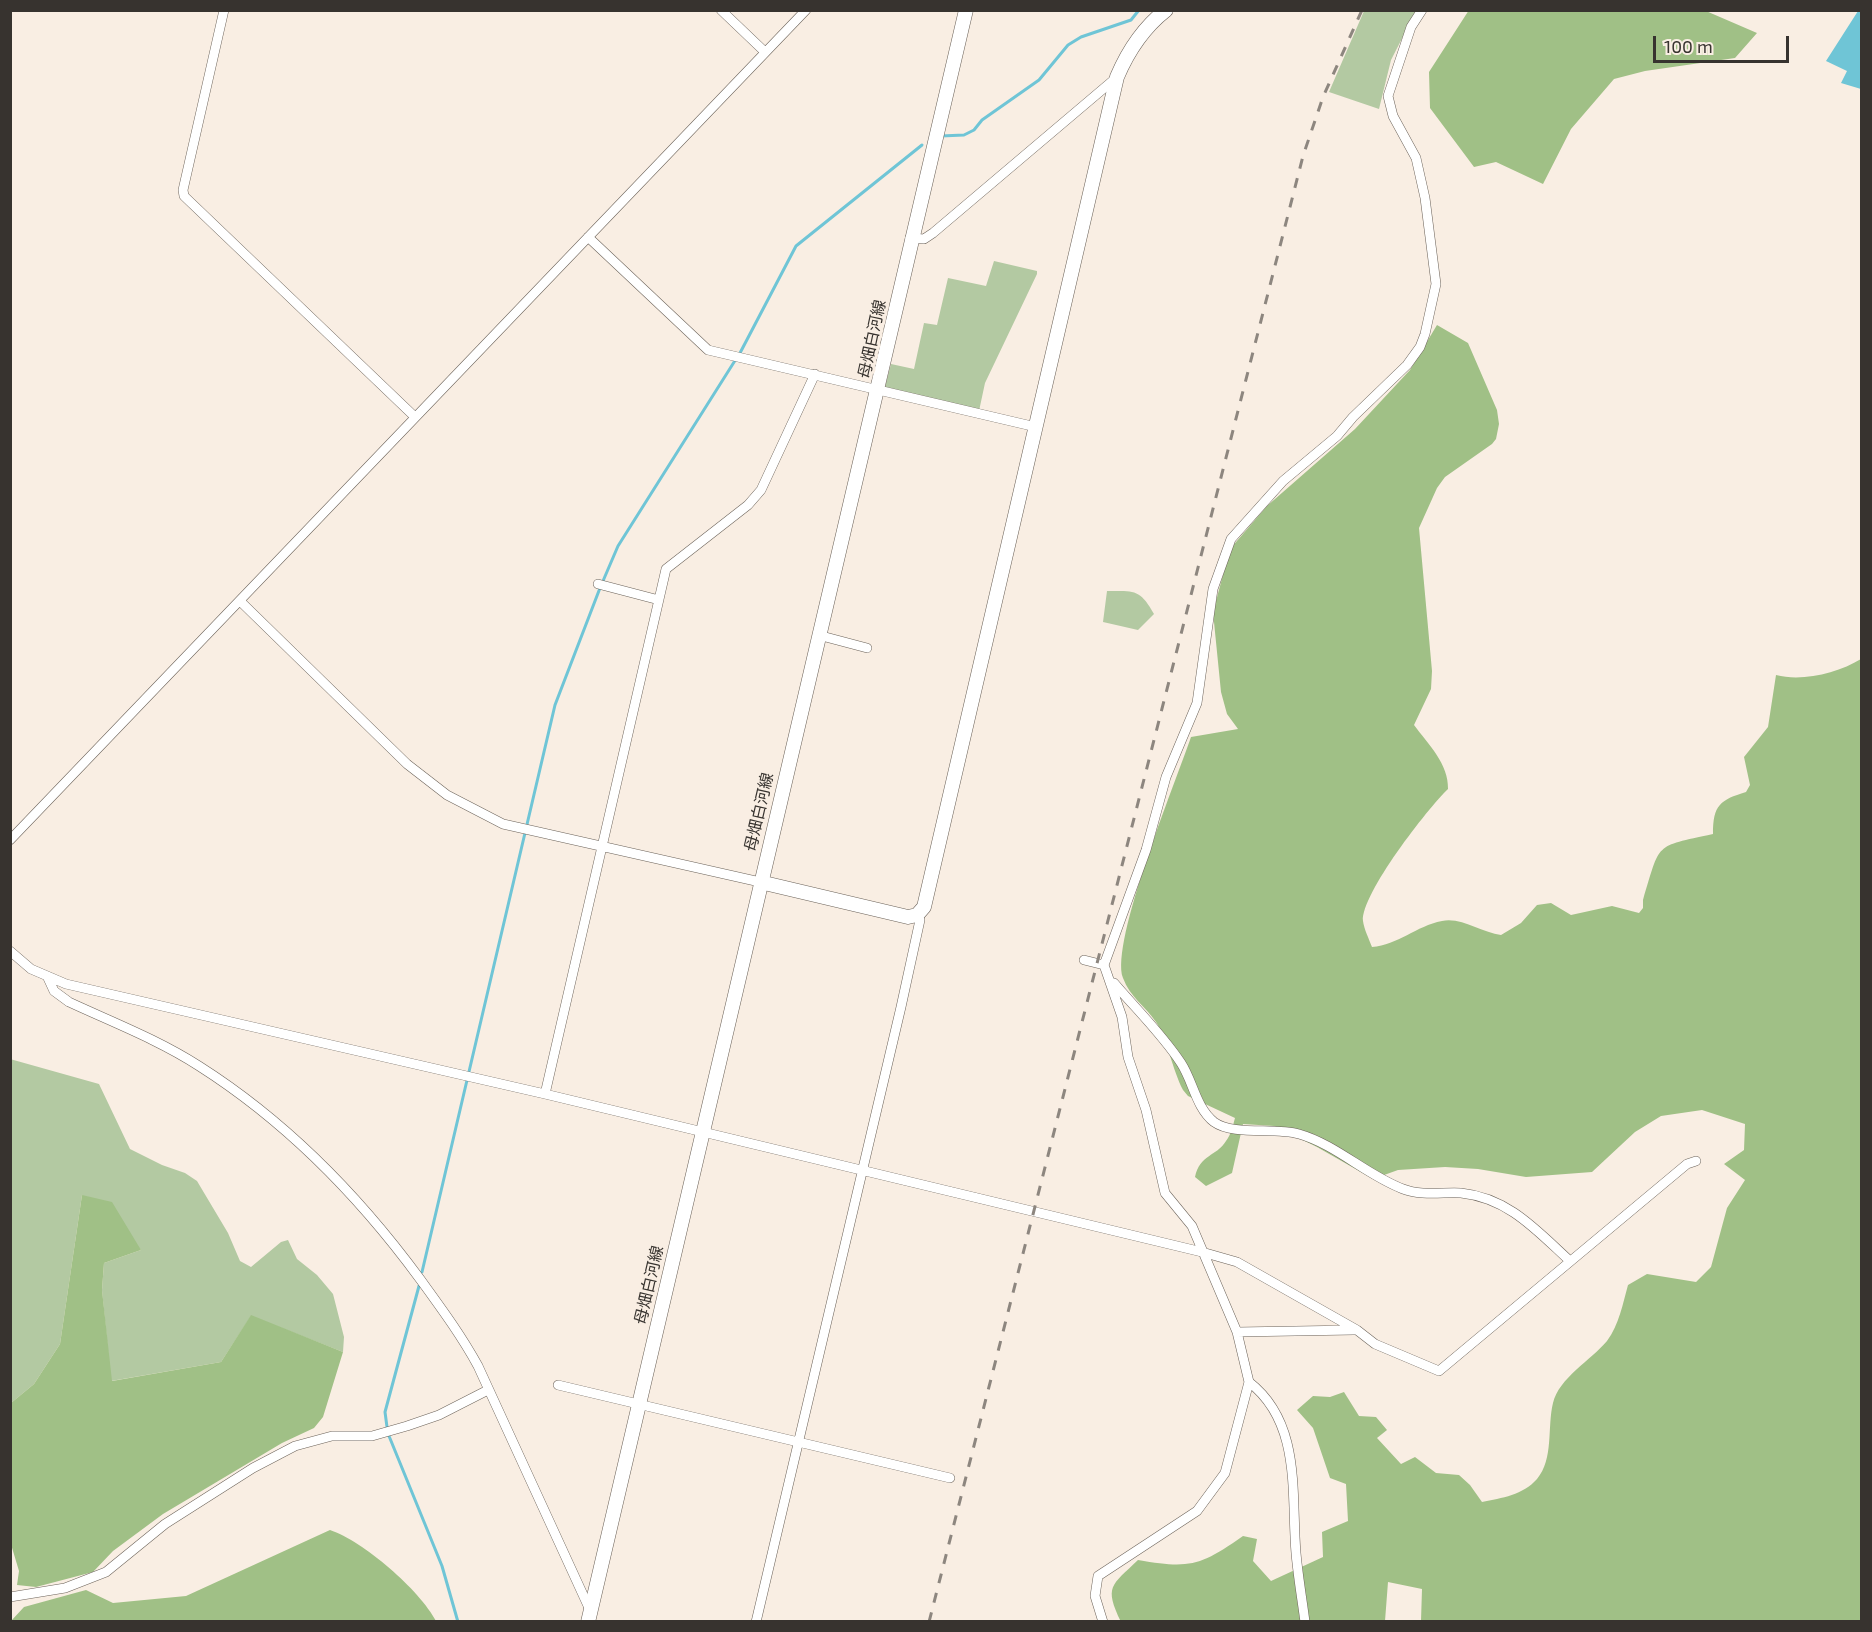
<!DOCTYPE html>
<meta charset="utf-8">
<style>
body{margin:0}
#map{position:relative;width:1872px;height:1632px;overflow:hidden;background:#f9eee3;font-family:"Exo 2",sans-serif}
canvas{display:block}
.frame{position:absolute;inset:0;border:12px solid #37332f;pointer-events:none}
.scale{position:absolute;left:1653px;top:36px;width:136px;height:27px;box-sizing:border-box;border:3px solid #37332f;border-top:0;padding-left:8px;font-size:18px;line-height:21px;white-space:nowrap;color:#37332f;-webkit-text-stroke:4px #f9eee3;paint-order:stroke}
</style>
<div id="map">
<canvas width="1872" height="1632"></canvas>
<div class="frame"></div>
<div class="scale">100 m</div>
</div>
<script>
const context = document.querySelector('canvas').getContext('2d');
context.lineJoin = 'round';
function paint(path, color) { context.fillStyle = color; context.fill(path, 'evenodd'); }
function trace(path, color, width, dash) { context.strokeStyle = color; context.lineWidth = width; context.lineCap = dash ? 'butt' : 'round'; context.setLineDash(dash || []); context.stroke(path); }
function write(font, color, halo, rows, align = 'center') {
  context.font = font + ' "Exo 2","Noto Sans JP",sans-serif'; context.lineWidth = 6; context.setLineDash([]); context.textBaseline = 'middle'; context.strokeStyle = halo; context.fillStyle = color; for (const [text, x, y, turn = 0] of rows) {
    context.save(); context.translate(x, y); context.rotate((+turn || 0) * Math.PI / 180); context.textAlign = isNaN(turn) ? turn : align; if (halo) context.strokeText(text, 0, 0); context.fillText(text, 0, 0); context.restore();
  }
}
const green = new Path2D(`
 M1364,11H1416L1391,60L1379,109L1329,92Z
 M994,261L1037,271V274L985,383L979,411L885,387L891,364L914,369L924,323L937,325L948,278L986,286Z
 M1107,591C1135,591 1140,589 1154,614L1138,630L1103,622Z
 M10,1059L99,1084L130,1149L162,1165L185,1173L197,1181L228,1233L240,1261L251,1267L281,1242L288,1240L297,1259L317,1275L333,1294L344,1337L343,1352L251,1316L221,1362L111,1381L102,1290L104,1263L141,1250L82,1195L60,1344L34,1384L11,1403Z`);
const forest = new Path2D(`
 M1469,10L1706,11L1757,33L1735,58L1645,71L1614,79L1571,129L1543,184L1496,162L1474,167L1430,108L1429,72Z
 M1437,325L1468,343L1497,410L1499,424L1496,439L1492,444L1445,477L1437,488L1419,528L1432,671L1431,689L1414,725C1428,744 1449,764 1448,789C1428,808 1361,894 1363,921C1364,929 1369,939 1372,947C1398,945 1416,926 1442,921C1462,917 1482,933 1501,935L1521,923L1537,905L1551,903L1571,915L1612,906L1639,913L1643,908V900C1661,842 1653,847 1713,834C1713,805 1720,800 1746,792L1750,785L1744,757L1768,727L1776,675C1802,682 1838,673 1861,659V1621H1421L1422,1589L1388,1582L1385,1621L1121,1622C1104,1586 1111,1586 1138,1560C1190,1569 1200,1566 1243,1536L1257,1539L1253,1561L1271,1581L1323,1557L1322,1532L1348,1521L1346,1484L1330,1478L1313,1428L1297,1410L1313,1396L1330,1397L1344,1392L1359,1416L1376,1417L1387,1430L1377,1438L1401,1464L1415,1457L1436,1473L1459,1475L1470,1485L1482,1502C1502,1498 1523,1495 1537,1479C1554,1459 1547,1427 1553,1403C1559,1378 1591,1360 1607,1341C1619,1325 1623,1303 1628,1285L1647,1274L1696,1282L1711,1267L1727,1208L1745,1180L1724,1164L1744,1150L1745,1124L1702,1110L1661,1116L1635,1132L1592,1172L1526,1177L1478,1169L1445,1167L1398,1170L1373,1179L1317,1147L1274,1126L1243,1124L1232,1173L1206,1186L1195,1177C1200,1154 1216,1157 1226,1141C1231,1135 1233,1125 1235,1118L1188,1096L1183,1090C1173,1071 1166,1036 1156,1022C1145,1006 1130,997 1123,978C1110,942 1176,781 1191,737L1238,729L1227,714L1221,692L1213,612L1230,549L1267,506L1355,429L1410,370Z
 M82,1195L112,1202L141,1250L104,1263L102,1290L112,1381L221,1362L251,1315L343,1352L323,1417L314,1428L282,1443L163,1514L113,1551L93,1572L36,1587L17,1585L19,1571L10,1541L11,1403L34,1384L60,1344Z
 M330,1530C363,1541 420,1590 436,1621H11L24,1607L86,1590L113,1603L186,1596Z`);
const water = new Path2D(`
 M1858,11H1862L1861,89L1841,83L1847,71L1826,61Z`);
const stream = new Path2D(`
 M941,136L964,135L974,130L982,120L1039,80L1068,45L1081,37L1131,20L1139,10
 M740,353L796,246L922,145
 M603,581L618,546L736,359
 M422,1272L555,705L600,588
 M387,1427L385,1412L419,1286
 M389,1436L442,1566L458,1622`);
const street = new Path2D(`
 M224,10L183,190L184,196L415,417
 M721,10L765,52
 M588,237L708,350L1036,427
 M910,238L924,239L933,233L1116,78
 M598,584L659,600
 M240,601L407,764L447,795L503,824L760,882
 M818,635L867,648
 M10,840L806,10
 M10,951L31,969L66,984L545,1094L1202,1252L1237,1262L1357,1330L1375,1344L1439,1371L1687,1164L1696,1161
 M1084,960L1104,965
 M48,978L54,991L69,1002C112,1022 159,1040 199,1066C287,1122 359,1196 420,1279C441,1308 461,1335 478,1366L590,1610
 M1114,983C1136,1009 1162,1034 1181,1063C1193,1081 1196,1108 1214,1122C1233,1136 1275,1127 1299,1134C1337,1145 1366,1175 1403,1189C1421,1196 1443,1192 1461,1193C1509,1198 1537,1231 1570,1261
 M545,1094L666,569L748,505L761,490L815,374
 M1237,1332L1354,1330
 M1249,1382C1302,1423 1291,1494 1296,1553C1298,1576 1302,1599 1305,1622
 M558,1385L950,1478
 M10,1597L65,1588L106,1572L165,1524L253,1468L295,1446L332,1436H372L407,1426L439,1415L488,1390
 M756,1622L901,1007L920,920L917,915
 M1103,1622L1095,1596L1098,1576L1197,1511L1225,1473L1249,1382L1237,1332L1192,1226L1165,1193L1146,1110L1128,1057L1122,1017L1104,965L1146,850L1166,777L1197,703L1213,589L1231,539L1283,481L1337,436L1353,417L1407,365L1420,347L1425,334L1436,284L1425,198L1416,158L1393,116L1388,96L1411,27L1422,10`);
const secondary = new Path2D(`
 M760,882L908,917L917,915L924,907L1117,77C1128,51 1143,28 1166,10
 M588,1622L966,10`);
const rail = new Path2D(`
 M929,1622L1303,156L1323,97L1362,10`);
const streetNames = [
 ["母畑白河線",872,339,-78],
 ["母畑白河線",759,812,-77],
 ["母畑白河線",649,1285,-77]
];
paint(green, '#b3c9a2');
paint(forest, '#a0c086');
paint(water, '#6fc5d6');
trace(stream, '#6fc5d6', 3);
trace(street, '#6c635a', 10);
trace(secondary, '#6c635a', 15);
trace(street, '#fff', 9);
trace(secondary, '#fff', 14);
trace(rail, '#8d867f', 3, [10, 10]);
write('16px', '#37332f', '#f9eee3', streetNames);
</script>
